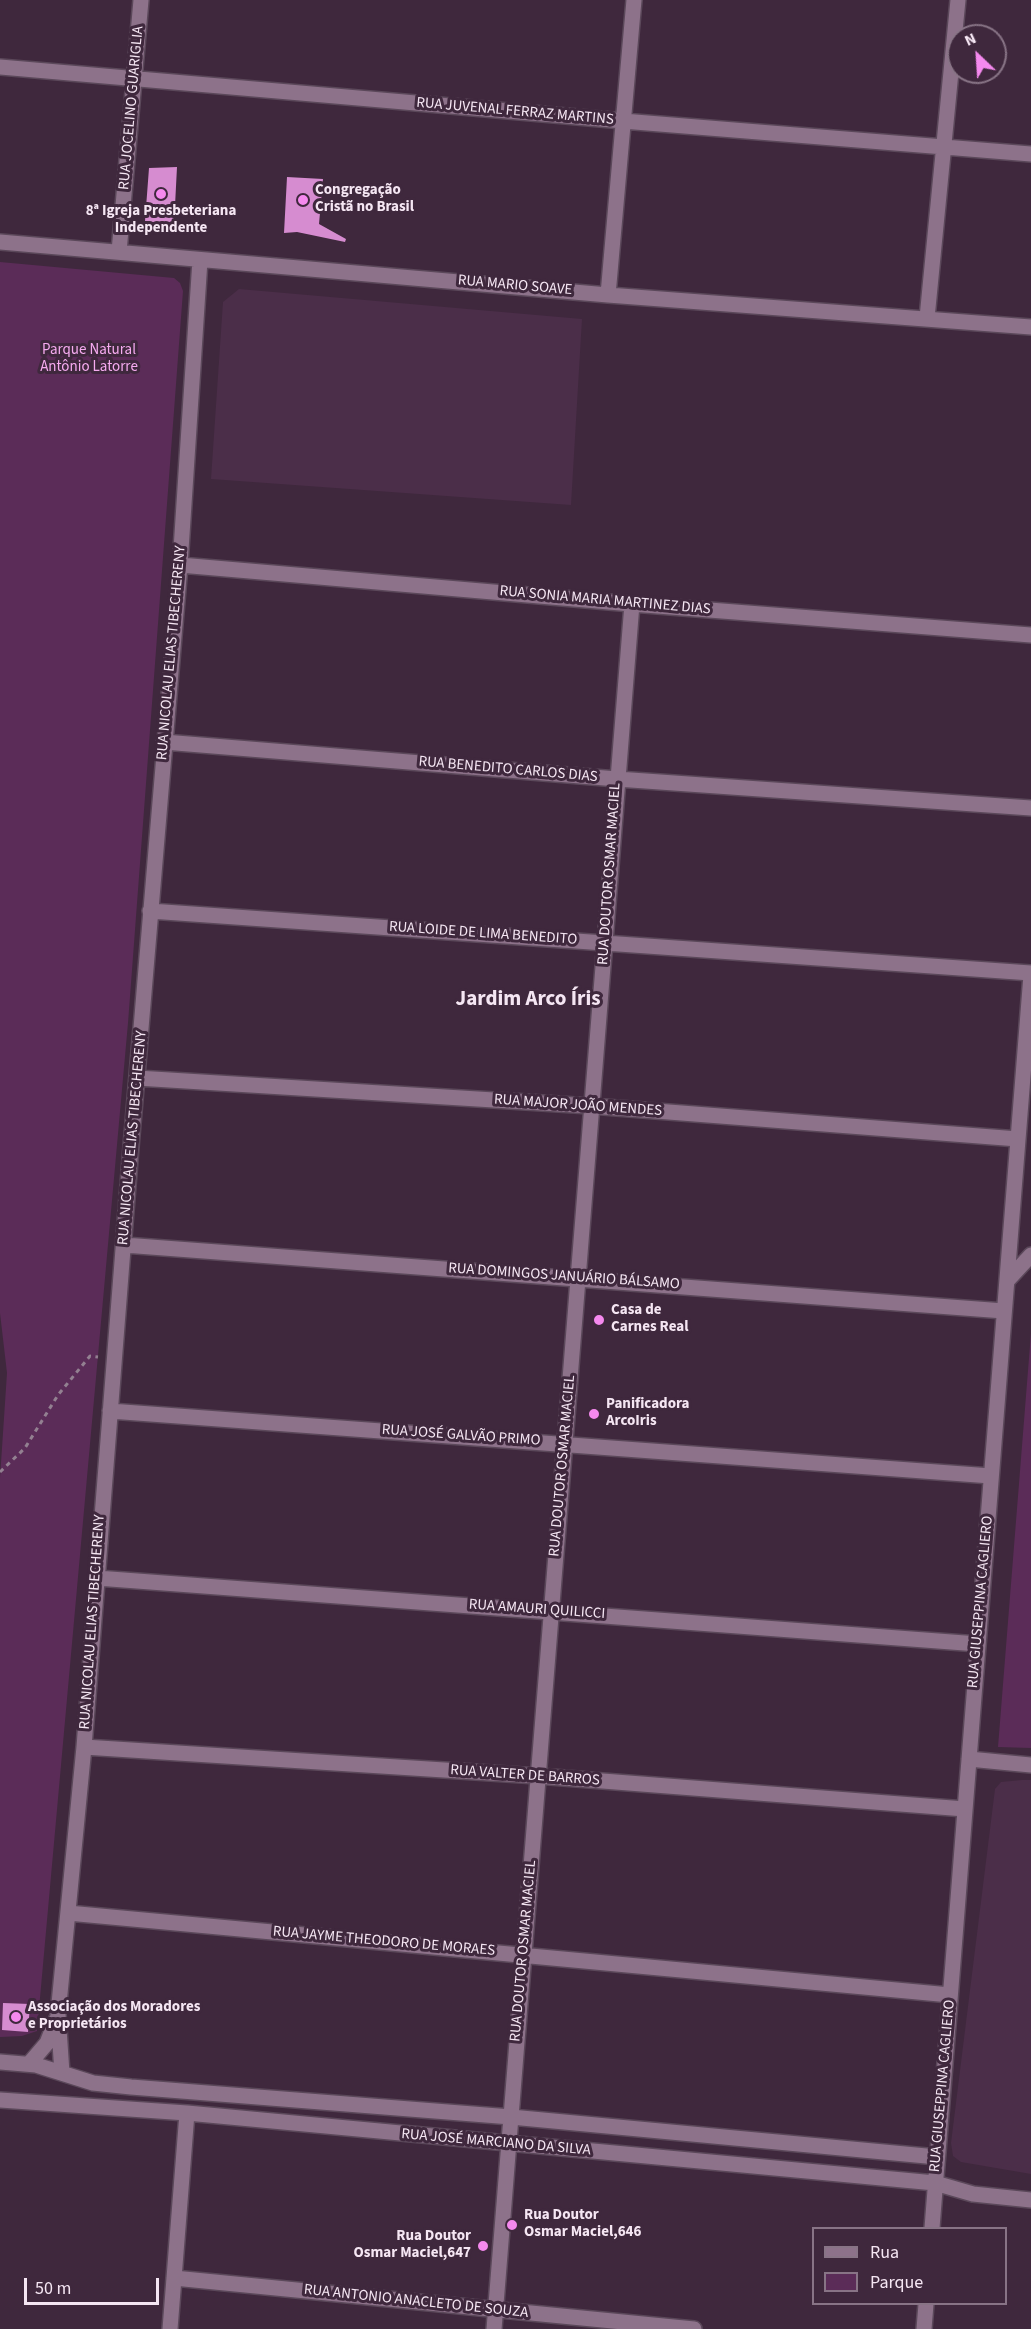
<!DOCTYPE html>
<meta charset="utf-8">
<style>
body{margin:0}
#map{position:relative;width:1031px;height:2329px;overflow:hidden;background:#3f283d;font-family:"Source Sans 3",sans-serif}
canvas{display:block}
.legend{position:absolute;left:812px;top:2227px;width:195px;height:78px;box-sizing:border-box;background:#3f283d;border:2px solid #887486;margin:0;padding:8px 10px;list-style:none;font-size:18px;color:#f5e6f3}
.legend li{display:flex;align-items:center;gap:12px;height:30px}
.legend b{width:30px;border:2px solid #887486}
.north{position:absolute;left:947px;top:24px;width:60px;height:60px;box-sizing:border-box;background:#3f283d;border:2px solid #887486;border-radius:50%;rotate:335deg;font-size:16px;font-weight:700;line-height:24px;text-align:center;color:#f5e6f3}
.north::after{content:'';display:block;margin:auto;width:21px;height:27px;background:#f589ee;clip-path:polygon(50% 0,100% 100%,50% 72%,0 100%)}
.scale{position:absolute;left:24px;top:2278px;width:135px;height:27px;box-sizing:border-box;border:3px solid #f5e6f3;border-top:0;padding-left:8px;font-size:18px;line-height:21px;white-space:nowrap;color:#f5e6f3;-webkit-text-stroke:4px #3f283d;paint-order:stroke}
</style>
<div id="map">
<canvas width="1031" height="2329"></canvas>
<ul class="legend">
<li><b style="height:8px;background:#8d728a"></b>Rua</li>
<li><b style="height:16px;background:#5b2c58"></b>Parque</li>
</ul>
<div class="north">N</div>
<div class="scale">50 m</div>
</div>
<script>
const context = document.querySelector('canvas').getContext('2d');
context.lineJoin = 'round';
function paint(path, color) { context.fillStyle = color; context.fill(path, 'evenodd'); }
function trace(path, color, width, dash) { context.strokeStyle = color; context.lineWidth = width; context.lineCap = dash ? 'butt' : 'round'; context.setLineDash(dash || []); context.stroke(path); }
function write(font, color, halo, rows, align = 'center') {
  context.font = font + ' "Source Sans 3",sans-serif'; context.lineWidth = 6; context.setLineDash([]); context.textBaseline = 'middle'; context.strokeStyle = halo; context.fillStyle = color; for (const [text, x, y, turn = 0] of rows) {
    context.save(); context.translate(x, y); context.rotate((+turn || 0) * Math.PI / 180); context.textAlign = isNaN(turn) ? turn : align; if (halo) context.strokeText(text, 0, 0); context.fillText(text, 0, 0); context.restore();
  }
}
const built = new Path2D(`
 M239,289L582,319L571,505L211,479L223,302Z
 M1022,1780H1031V2174L961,2162L953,2156L951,2143L995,1789L1001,1782Z`);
const green = new Path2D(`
 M0,262L174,278L180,283L183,291L128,1023L37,2031L22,2036L0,2037V1478L7,1373L0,1313Z
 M1031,1333V1748L998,1747Z`);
const building = new Path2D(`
 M177,167L174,225L145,221L149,168Z
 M287,177L323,179L319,224L346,239L345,242L297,232L284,233Z
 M3,2003L30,2004L28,2032L2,2030Z`);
const path = new Path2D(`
 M0,1472L25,1448L58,1395L90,1356L98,1357`);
const minor = new Path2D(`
 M0,67L635,122L1031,154
 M0,242L608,295L1031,327
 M119,252L141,0
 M608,295L634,0
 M927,318L958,0
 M180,565L632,604L1031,635
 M164,742L617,779L1031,808
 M150,911L1031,973
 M137,1078L591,1106L1018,1139
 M124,1245L1004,1311
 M1007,1281L1031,1255
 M110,1411L991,1476
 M97,1578L978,1644
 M84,1747L538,1776L965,1809
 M969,1759L1031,1765
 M68,1913L950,1995
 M0,2062L36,2065L93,2083L131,2087L511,2117L937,2157
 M29,2064L47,2043L56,2020
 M62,2073L58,2014L84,1747L131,1147L180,565L200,260
 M0,2100L187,2113L935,2183L973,2194L1031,2200
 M932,2228L1031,975
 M174,2278L694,2329
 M170,2329L187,2113
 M494,2329L632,604
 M924,2329L926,2304`);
const markers = [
 [161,194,6,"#f589ee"],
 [303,200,6,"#f589ee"],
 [599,1320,6,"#f589ee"],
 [594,1414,6,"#f589ee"],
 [16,2017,6,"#f589ee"],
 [512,2225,6,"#f589ee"],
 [483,2246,6,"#f589ee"]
];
const streetNames = [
 ["RUA JOCELINO GUARIGLIA",132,108,-85],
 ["RUA JUVENAL FERRAZ MARTINS",515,112,5],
 ["RUA MARIO SOAVE",515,286,5],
 ["RUA SONIA MARIA MARTINEZ DIAS",605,601,5],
 ["RUA NICOLAU ELIAS TIBECHERENY",172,653,-85],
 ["RUA BENEDITO CARLOS DIAS",508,770,5],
 ["RUA DOUTOR OSMAR MACIEL",610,874,-86],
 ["RUA LOIDE DE LIMA BENEDITO",483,934,4],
 ["RUA MAJOR JOÃO MENDES",578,1106,4],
 ["RUA NICOLAU ELIAS TIBECHERENY",133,1138,-85],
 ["RUA DOMINGOS JANUÁRIO BÁLSAMO",564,1277,4],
 ["RUA JOSÉ GALVÃO PRIMO",461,1436,4],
 ["RUA DOUTOR OSMAR MACIEL",563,1466,-85],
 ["RUA GIUSEPPINA CAGLIERO",981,1602,-85],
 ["RUA AMAURI QUILICCI",537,1610,4],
 ["RUA NICOLAU ELIAS TIBECHERENY",93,1622,-86],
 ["RUA VALTER DE BARROS",525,1776,4],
 ["RUA JAYME THEODORO DE MORAES",384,1942,5],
 ["RUA DOUTOR OSMAR MACIEL",524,1951,-85],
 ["RUA GIUSEPPINA CAGLIERO",943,2086,-85],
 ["RUA JOSÉ MARCIANO DA SILVA",496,2143,5],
 ["RUA ANTONIO ANACLETO DE SOUZA",416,2302,6]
];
const poiNames = [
 ["Congregação",315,191],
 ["Cristã no Brasil",315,208],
 ["8ª Igreja Presbeteriana",161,212,"center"],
 ["Independente",161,229,"center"],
 ["Casa de",611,1311],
 ["Carnes Real",611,1328],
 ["Panificadora",606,1405],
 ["ArcoIris",606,1422],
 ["Associação dos Moradores",28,2008],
 ["e Proprietários",28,2025],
 ["Rua Doutor",524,2216],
 ["Osmar Maciel,646",524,2233],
 ["Rua Doutor",471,2237,"right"],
 ["Osmar Maciel,647",471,2254,"right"]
];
const parkNames = [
 ["Parque Natural",89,351],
 ["Antônio Latorre",89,368]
];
const districtNames = [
 ["Jardim Arco Íris",528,1000]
];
paint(built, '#4b2e49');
paint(green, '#5b2c58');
paint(building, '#d68cd0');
trace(minor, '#5b485a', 18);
trace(path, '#938091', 3, [4.5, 4.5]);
trace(minor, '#8d728a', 15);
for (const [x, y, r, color] of markers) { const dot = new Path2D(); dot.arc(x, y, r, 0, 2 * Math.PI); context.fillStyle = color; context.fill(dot); trace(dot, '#3f283d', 2); }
write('15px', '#f5e6f3', '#3f283d', streetNames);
write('bold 15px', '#f5e6f3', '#3f283d', poiNames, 'left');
write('15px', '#f6abf0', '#3f283d', parkNames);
write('bold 21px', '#f5e6f3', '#3f283d', districtNames);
</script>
